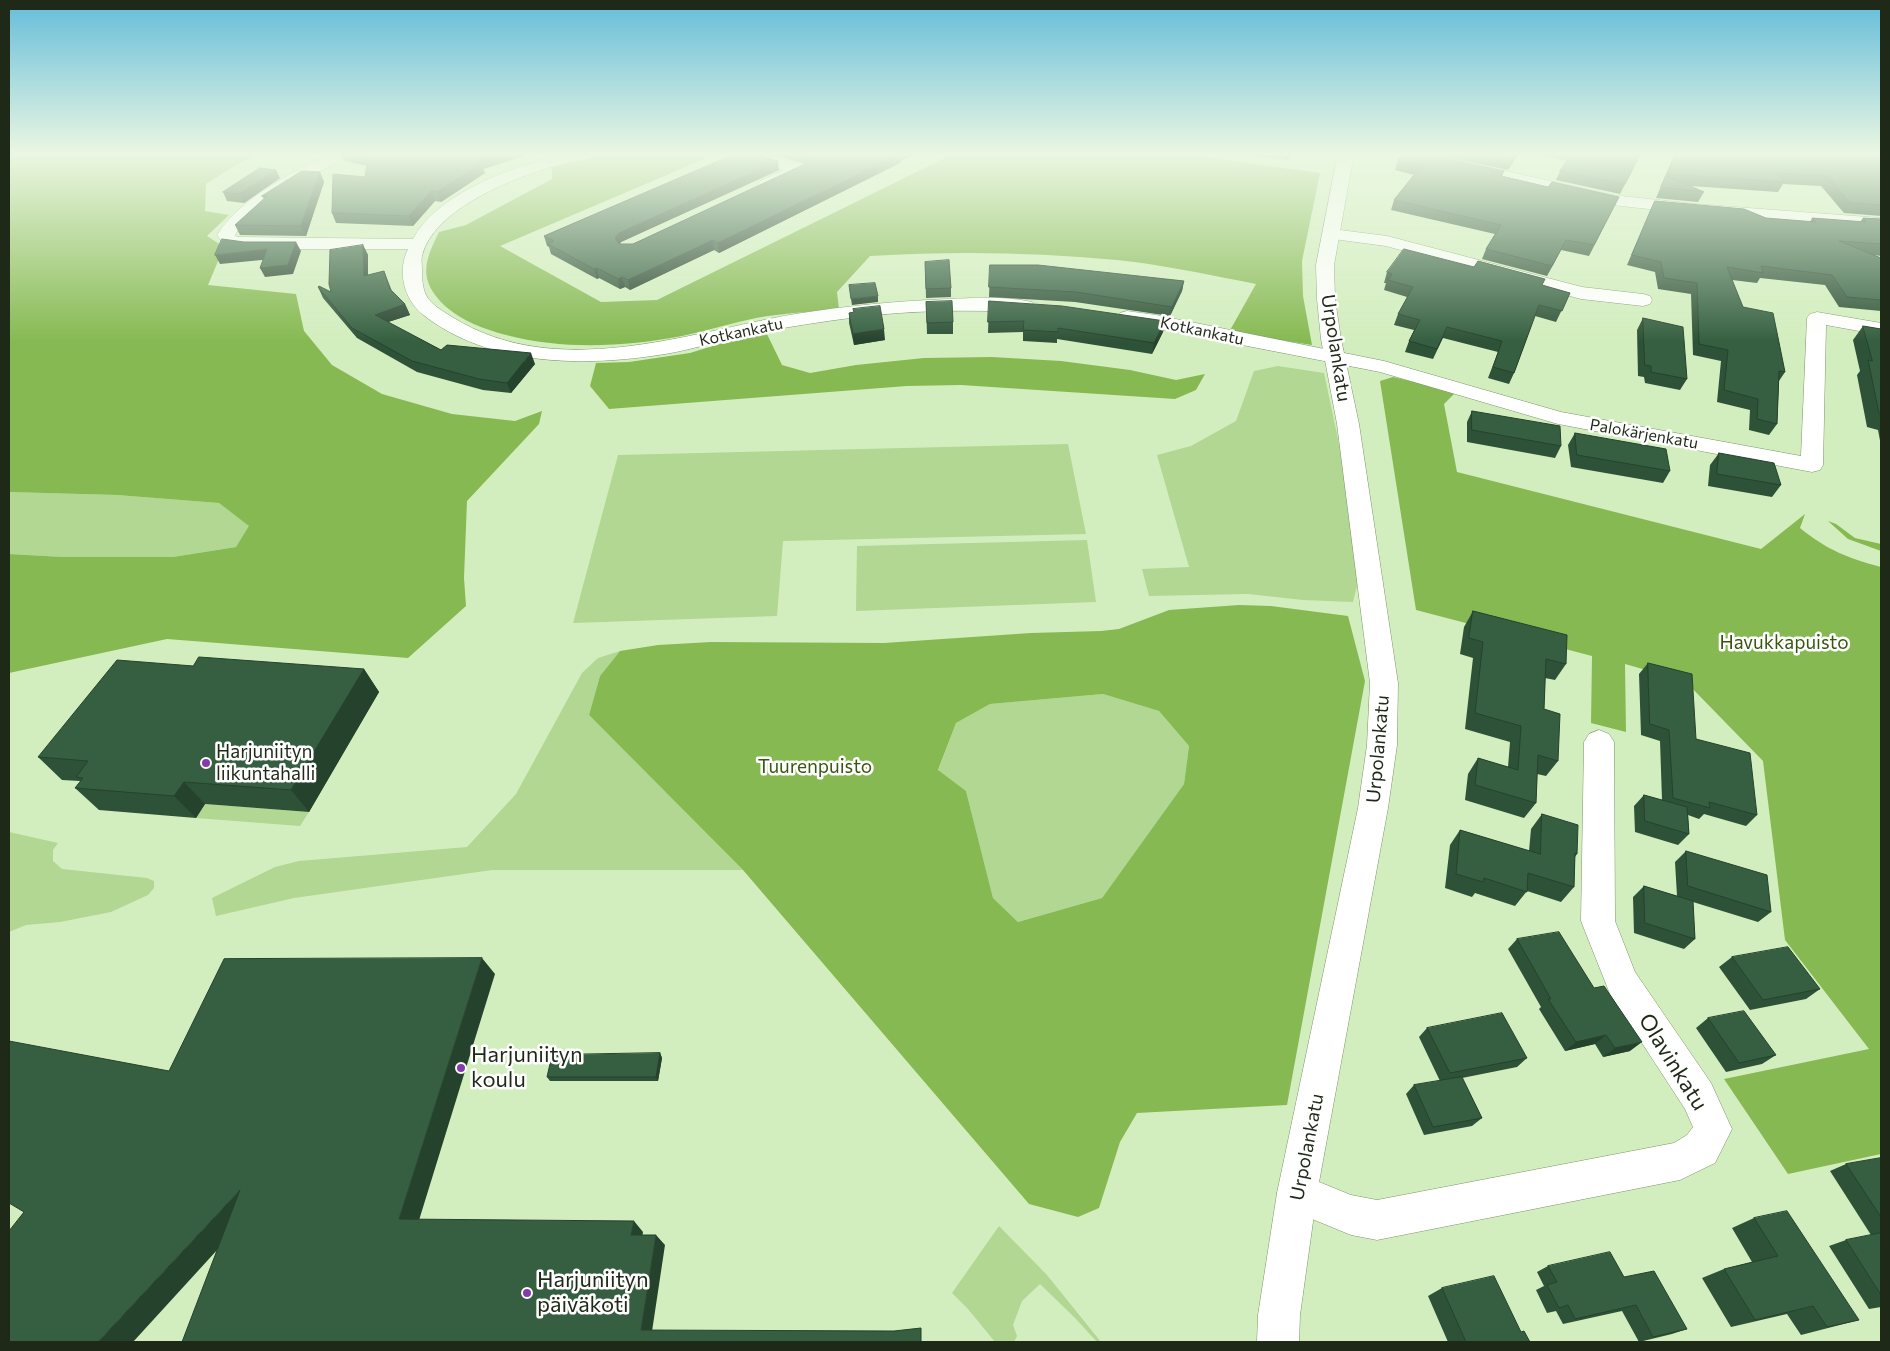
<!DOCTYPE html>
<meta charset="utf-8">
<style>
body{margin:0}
#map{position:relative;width:1890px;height:1351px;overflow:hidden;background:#d3eebe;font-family:Commissioner,sans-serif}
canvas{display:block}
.frame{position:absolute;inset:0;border:10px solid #1f2917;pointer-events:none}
</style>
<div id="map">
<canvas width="1890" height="1351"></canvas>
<div class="frame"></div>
</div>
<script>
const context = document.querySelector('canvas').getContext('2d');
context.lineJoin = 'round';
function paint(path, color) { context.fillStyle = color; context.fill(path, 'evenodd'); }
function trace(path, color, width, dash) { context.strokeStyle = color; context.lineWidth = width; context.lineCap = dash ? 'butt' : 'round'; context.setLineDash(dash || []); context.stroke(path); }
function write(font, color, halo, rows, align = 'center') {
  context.font = font + ' Commissioner,sans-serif'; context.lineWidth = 5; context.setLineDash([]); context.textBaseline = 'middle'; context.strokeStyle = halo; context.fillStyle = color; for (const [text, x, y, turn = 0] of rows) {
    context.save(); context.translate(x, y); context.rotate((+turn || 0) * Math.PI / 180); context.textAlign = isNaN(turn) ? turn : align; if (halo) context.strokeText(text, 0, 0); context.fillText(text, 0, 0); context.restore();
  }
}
const green = new Path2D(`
 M1278,366L1324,373L1339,444L1360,574L1353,602L1303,600L1248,594L1149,596L1142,569L1189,567L1157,455L1191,446L1236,421L1254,371Z
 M1068,444L1086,534L783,541L777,616L573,623L618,455Z
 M9,492L117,495L219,503L250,526L236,547L173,557H63L9,554Z
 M1087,540L1096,602L856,611L857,546Z
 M620,651L600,676L589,715L743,870H492L294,898L216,916L212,898L275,867L299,861L467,847L516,794L582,673L598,658Z
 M1103,694L1159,711L1189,746L1184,784L1102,898L1018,922L993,898L966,791L938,771L956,723L990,704Z
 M205,804L309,812L300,826L196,818Z
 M9,832L58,843L53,850V861L62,869L147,878L154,881V888L148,895L111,912L60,922L26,925L9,932Z
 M999,1226L1047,1275L1101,1342H1097L1075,1318L1040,1284L1022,1301L1013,1325L1017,1336L1014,1342H995L968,1309L952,1293Z`);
const forest = new Path2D(`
 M9,153H261L236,165L206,184L205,211L229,215L207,236L224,247L208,285L296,294L304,331L332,365L382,394L452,414L515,421L542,411L539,424L467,501L464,578L466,606L408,658L167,639L9,673V554L63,557H173L236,547L249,526L219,503L117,495L9,492Z
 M630,153L716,154L500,246L601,302L657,300L955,153H1191L1190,155L1320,173L1302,261L1303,296L1312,345L1229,332L1256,284C1210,275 1164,265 1117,260C1034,252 952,251 870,256L837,292L839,309C811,312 783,313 756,318C731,323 707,331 682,336C624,347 564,350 506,335C484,329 462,321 445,306C418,280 424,262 439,232L466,225L552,179V167L593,158Z
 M765,330L782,365L810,373L856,365L924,358L992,357L1061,361L1130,370L1176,380L1205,374L1196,390L1175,399L961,385L907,386L609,409L590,386L596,363L629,362L690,353Z
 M1393,377L1456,392L1444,404L1457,472L1761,549L1805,514L1800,528C1827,550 1848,558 1881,567V1154L1788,1174L1724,1079L1869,1049L1785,940L1763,761L1685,681L1625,664L1626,732L1591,723L1592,656L1416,610L1380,381Z
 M1828,521L1836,524L1855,538L1881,544V551L1848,539Z
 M1239,605L1271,606L1348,616L1365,681L1287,1105L1137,1113L1120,1142L1099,1208L1078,1217L1029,1204L743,870L589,715L600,676L620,651L658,645L711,642L884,643L1031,633L1101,631L1119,629L1169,610ZM1103,694L1159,711L1189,746L1184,784L1102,898L1018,922L993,898L966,791L938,770L956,723L990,704Z`);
const minor = new Path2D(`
 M333,153H353L350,156C317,173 254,203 235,235L237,237L413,239C435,197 501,171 545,159C553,157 562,153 571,153C581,152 591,153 602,153L599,156C581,161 562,163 544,169C505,182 433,211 422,256C421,259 422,265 422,269C422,298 428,302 452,317C556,382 686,333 795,314C846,306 897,301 948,299C975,298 1006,296 1032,302L1035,306L1032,310L1025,312C969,310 914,310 859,317C824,321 789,327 754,333C724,339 695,349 665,354C585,367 489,367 422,314C404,299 397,271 408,249H249L225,246L217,235C242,196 293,172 333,153Z
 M736,153H760L805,166L807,169L805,172L766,189L760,187L758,184L760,181L784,170L739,156Z
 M1399,153H1426L1612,195L1695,204L1881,218V228L1695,214L1612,205L1407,158L1402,156Z
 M1332,229L1387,236L1582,287L1643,294L1650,296L1652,300L1650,304L1643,306L1581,299L1386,246L1326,238L1323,234L1326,230Z
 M1127,311L1156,315L1384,361L1561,412L1801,456L1807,318L1810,314L1817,312L1881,323V335L1826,325L1823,465L1820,470L1812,472L1558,424L1380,372L1120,321L1117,317L1120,313Z
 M1599,730L1609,734L1614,742L1615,921L1635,972L1711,1083L1732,1129L1715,1163L1680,1180L1377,1240L1351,1235L1283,1207L1277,1193L1283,1179L1297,1173L1351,1195L1377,1200L1674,1143L1687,1135L1693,1127L1685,1109L1610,994L1581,921L1584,742L1589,734Z`);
const major = new Path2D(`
 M1338,153H1354L1334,265L1335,299L1341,339L1359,424L1398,683L1397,745L1388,808L1317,1193L1300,1315L1299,1342H1257L1258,1315L1277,1193L1358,808L1367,745L1370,683L1337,424L1321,339L1317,299L1316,265Z`);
const wall = new Path2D(`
 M341,153H526L527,155L483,169L485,173L441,202L435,201L413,226L336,223L332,213L365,177L367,166L345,161Z
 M766,153H917L900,161V163L719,253L714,250L630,290L625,287L620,289L599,278L597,279L551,254L549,247L547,246L544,236L730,156L779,170L621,242L620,244H633L805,164Z
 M1235,153H1291L1288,160Z
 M1426,153H1519L1508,170Z
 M1532,153H1641L1620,194L1556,180L1560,171L1567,161Z
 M1675,153H1881V216L1844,213L1821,186L1783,184L1778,192L1691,186L1704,192L1698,202L1656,198Z
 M1398,160L1504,171L1502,176L1548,187L1619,197L1589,256L1561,250L1547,276L1482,259L1486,249L1495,234L1391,210L1394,200L1414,175L1395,170Z
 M320,172L324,182L306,236L240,235L235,225L264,199L262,196Z
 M280,178L244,203L227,201L223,192Z
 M1655,201L1766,218L1810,222L1812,218L1860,222L1863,218L1881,219V256L1874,255L1881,258V311L1839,307L1825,285L1760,278L1757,283L1732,280L1743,307L1785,372L1779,381L1777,424L1769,435L1749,430L1750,410L1717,402L1721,361L1693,355L1691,294L1658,289L1655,272L1627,265L1650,211Z
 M363,245L368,255V275L384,271L392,291L405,304L410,315L388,322L441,350L535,364L511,393L483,390L417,372L357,338L323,298L318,287L331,292Z
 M925,262L951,288V297L926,298Z
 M990,265L1184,281L1182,291L1170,316L1075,302L989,297Z
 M1387,272L1542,285L1570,293L1556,322L1535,316L1514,373L1509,384L1488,378L1498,352L1443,338L1433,359L1405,352L1409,341L1414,330L1394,325L1398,314L1407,297L1384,290L1386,283H1384Z
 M989,301L1165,321L1163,332L1152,354L1057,339V343L1023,341V332L988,333Z
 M926,302L953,322V334H927Z
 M849,313L885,340L854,345L849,323Z
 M1643,318L1687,379L1680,390L1645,383L1644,377L1638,376L1637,330Z
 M1863,326L1881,329V446L1878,430L1867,427L1857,375L1860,371L1853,340Z
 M1472,411L1561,446L1555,458L1467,442V422Z
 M1575,433L1670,471L1663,483L1571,467L1568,445Z
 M1719,453L1781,485L1772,497L1708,486L1710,465Z
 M1473,611L1566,664L1555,680L1545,678L1544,709L1558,761L1546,776L1537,774L1536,803L1524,818L1465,800L1468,774L1478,758L1508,767L1510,742L1465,729L1473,658L1460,654L1464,627Z
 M1648,663L1696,739L1757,815L1746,826L1704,814L1699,819L1688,815L1689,834L1678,845L1635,832L1634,806L1644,795L1662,800L1660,741L1641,735L1639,674Z
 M193,666L364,669L379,692L309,812L205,804L196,818L99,810L75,788L80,782V781L62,780L38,757Z
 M1542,814L1577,854L1575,857L1574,887L1561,902L1527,891L1515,906L1475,893L1472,897L1445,888L1450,845L1460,830L1529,851L1531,829Z
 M1686,851L1771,912L1758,922L1693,902L1695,939L1684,949L1634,933L1633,897L1644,886L1677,896L1675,862Z
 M1517,939L1594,988L1630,1051L1603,1057L1595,1044L1565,1051L1539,1009L1541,1007L1508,949Z
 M1732,957L1820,989L1806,999L1750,1010L1719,967Z
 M1708,1018L1776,1055L1762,1064L1726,1072L1696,1028Z
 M1427,1028L1527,1058L1517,1067L1462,1078L1482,1118L1472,1126L1424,1135L1406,1094L1414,1085L1440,1081L1419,1037Z
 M660,1053L662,1058L658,1081H550L547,1077Z
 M1881,1158V1307L1869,1309L1829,1246L1846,1240L1871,1235L1830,1171L1846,1164Z
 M1754,1218L1859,1320L1832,1327L1801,1335L1787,1314L1731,1327L1702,1278L1724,1269L1752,1262L1732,1228Z
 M1548,1266L1624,1277L1687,1329L1672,1334L1639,1342L1622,1311L1563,1324L1556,1311L1547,1313L1536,1290L1544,1286L1537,1272Z
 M1442,1288L1521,1332L1530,1342H1448L1428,1296Z`);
const shadedWall = new Path2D(`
 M500,153H526L527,155L483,169L485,173L441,202L437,192L476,161Z
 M897,153H917L900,161V163L719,253L718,243Z
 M1517,153H1519L1508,170L1512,160Z
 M778,161L779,170L621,242L617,248L615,238L619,233Z
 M276,170L280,178L244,203L239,194Z
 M320,172L324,182L306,236L301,226Z
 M431,191L435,201L413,226L409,216Z
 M713,240L714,250L630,290L628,280Z
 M1566,240L1561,250L1547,276L1552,266Z
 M296,242L301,251L293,274L265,277L260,268Z
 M363,245L368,255V286L364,276Z
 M267,249L272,259L220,264L215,255Z
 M597,268L599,278L597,279L594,269Z
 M622,277L625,287L620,289L618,279Z
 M1184,281L1182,291L1170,316L1172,307Z
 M878,296V302L852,305L851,299Z
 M405,304L410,315L379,325L375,315Z
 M1165,321L1163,332L1152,354L1154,343Z
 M884,329L885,340L854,345L853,334Z
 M531,353L535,364L511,393L507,383Z
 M364,669L379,692L309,812L291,790Z
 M184,782L205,804L196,818L174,796Z
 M482,958L495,974L416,1230L399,1219Z
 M1606,1035L1595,1044L1565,1051L1576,1042Z
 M1642,1042L1630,1051L1603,1057L1615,1048Z
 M660,1053L662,1058L658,1081L656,1077Z
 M240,1190L261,1202L133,1342H98Z
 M634,1221L643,1232L641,1245L631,1235Z
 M656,1235L665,1245L651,1338L641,1330Z`);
const building = new Path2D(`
 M347,153H500L476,161L481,163L437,192L431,191L409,216L332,213L333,174L365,177L368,158Z
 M730,153H750L778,161L619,233L615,238L619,244H633L805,164L808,159L805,155L796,153H897L900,154L718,243L713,240L628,280L622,277L618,279L597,268L594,269L548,244L554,241L544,236L730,156Z
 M1408,153H1421L1504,171L1501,176L1548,187L1552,182L1619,197L1594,245L1566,240L1552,266L1486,249L1501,225L1394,200L1421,166L1398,160Z
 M1477,153H1517L1512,160Z
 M1573,153H1641L1625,184L1560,171Z
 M1676,153H1881V205L1850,203L1828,176L1777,173L1784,182L1667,174Z
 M260,168L276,170L239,194L223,192Z
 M302,171L320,172L301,226L235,225L267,196H262Z
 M1666,176L1704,192L1661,187Z
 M1655,201L1744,209L1766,218L1816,222L1812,218L1866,222L1863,218L1881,219V244L1839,241L1881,258V300L1847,297L1832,275L1761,266L1763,273L1727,267L1743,307L1773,313L1785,372L1779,371L1777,424L1757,419L1758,399L1724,390L1728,350L1699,344L1697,283L1664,278L1661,262L1632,255Z
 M222,239L244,242H296L288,265L260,268L267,249L215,255Z
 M363,245L364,276L384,271L390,289L405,304L375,315L441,350L447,345L531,353L507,383L479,379L412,361L352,328L318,287L319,286L331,292L329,284L330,250Z
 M1404,249L1474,267L1478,261L1545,279L1542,285L1570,293L1562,311L1539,305L1514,373L1493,367L1502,341L1447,327L1437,349L1409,341L1420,320L1398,314L1413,287L1388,280L1392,274L1387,272Z
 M949,260L951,288L926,289L925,262Z
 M990,265H1038L1184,281L1172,307L1076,292L989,287Z
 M875,283L878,296L851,299L849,285Z
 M952,301L953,322L927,323L926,302Z
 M989,301L1062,306L1165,321L1154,343L1058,328V332L1023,330L1024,321L988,322Z
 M880,306L884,329L853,334L849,313L854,312L853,309Z
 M1643,318L1683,327L1687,379L1651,372V366L1645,365Z
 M1863,326L1881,329V413H1879L1868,360L1872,361Z
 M1472,411L1560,426L1561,446L1472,430Z
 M1575,433L1666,449L1670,471L1577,455Z
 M1719,453L1774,463L1781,485L1717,474Z
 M1473,611L1567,635L1566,664L1546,659L1544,709L1560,714L1558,761L1538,755L1536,803L1475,785L1478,758L1518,770L1521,726L1475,713L1483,642L1469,638Z
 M199,657L364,669L291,790L184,782L174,796L75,788L83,778L76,777L88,761L38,757L117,660L193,666Z
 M1648,663L1692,674L1696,739L1750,753L1757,815L1709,802L1710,808L1673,798L1669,730L1650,724Z
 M1644,795L1687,807L1689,834L1645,821Z
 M1542,814L1578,825L1577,854L1575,853L1574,887L1528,873L1527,892L1484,878L1483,882L1456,874L1460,830L1540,854Z
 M1686,851L1767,875L1771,912L1688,886Z
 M1644,886L1693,901L1695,939L1645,923Z
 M1559,932L1594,988L1604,986L1642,1042L1615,1048L1606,1035L1576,1042L1548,999H1551L1517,939Z
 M1788,947L1820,989L1763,1000L1732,957Z
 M482,958L399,1219L634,1221L631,1235H656L641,1330L894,1331L921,1328V1342H182L240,1190L98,1342H9V1231L24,1212L9,1203V1041L169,1071L224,959Z
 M1744,1011L1776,1055L1739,1063L1708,1018Z
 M1502,1013L1527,1058L1450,1073L1427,1028Z
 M660,1053L656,1077H547L552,1055Z
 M1462,1077L1482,1118L1433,1127L1414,1085Z
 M1881,1158V1217L1846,1164Z
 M1787,1211L1859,1320L1827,1327L1813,1306L1755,1320L1724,1269L1778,1256L1754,1218Z
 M1881,1233V1295L1846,1240Z
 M1610,1252L1624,1277L1654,1271L1687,1329L1653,1337L1636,1305L1575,1319L1568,1305L1559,1308L1547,1285L1557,1282L1548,1266Z
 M1494,1276L1521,1332L1524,1331L1530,1342H1466L1442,1288Z`);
const markers = [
 [206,763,5,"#843aac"],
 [461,1068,5,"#843aac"],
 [527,1293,5,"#843aac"]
];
const farStreetnames = [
 ["Kotkankatu",1202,331,12],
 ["Kotkankatu",741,332,-12],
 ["Palokärjenkatu",1644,434,10]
];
const streetNames = [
 ["Urpolankatu",1336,348,81],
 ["Urpolankatu",1378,749,-85],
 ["Urpolankatu",1307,1147,-79]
];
const parkNames = [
 ["Havukkapuisto",1784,643],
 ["Tuurenpuisto",815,767]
];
const poiNames = [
 ["Harjuniityn",216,752],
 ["liikuntahalli",216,774]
];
const nearPoinames = [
 ["Harjuniityn",471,1055],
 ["koulu",471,1080],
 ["Harjuniityn",537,1280],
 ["päiväkoti",537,1305]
];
const nearStreetnames = [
 ["Olavinkatu",1673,1062,58]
];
paint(green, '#b1d792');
paint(forest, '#86b952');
trace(minor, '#7d9469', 1);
trace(major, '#7d9469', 1);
paint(minor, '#fff');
paint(major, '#fff');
paint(wall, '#2e5237');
paint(shadedWall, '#25422d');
paint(building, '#355f40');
trace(building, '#25422d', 1);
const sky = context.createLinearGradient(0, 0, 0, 342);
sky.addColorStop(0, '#64bdda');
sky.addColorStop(0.45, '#ebf7e2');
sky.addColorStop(1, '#ebf7e200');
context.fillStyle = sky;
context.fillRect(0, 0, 1890, 342);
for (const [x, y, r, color] of markers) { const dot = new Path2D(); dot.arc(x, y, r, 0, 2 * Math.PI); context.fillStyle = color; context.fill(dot); trace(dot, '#fff', 2); }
write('16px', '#1f2917', '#fff', farStreetnames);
write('19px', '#1f2917', '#fff', streetNames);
write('19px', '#36570e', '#fff', parkNames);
write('19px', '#1f2917', '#fff', poiNames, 'left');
write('22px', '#1f2917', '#fff', nearPoinames, 'left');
write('22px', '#1f2917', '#fff', nearStreetnames);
</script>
